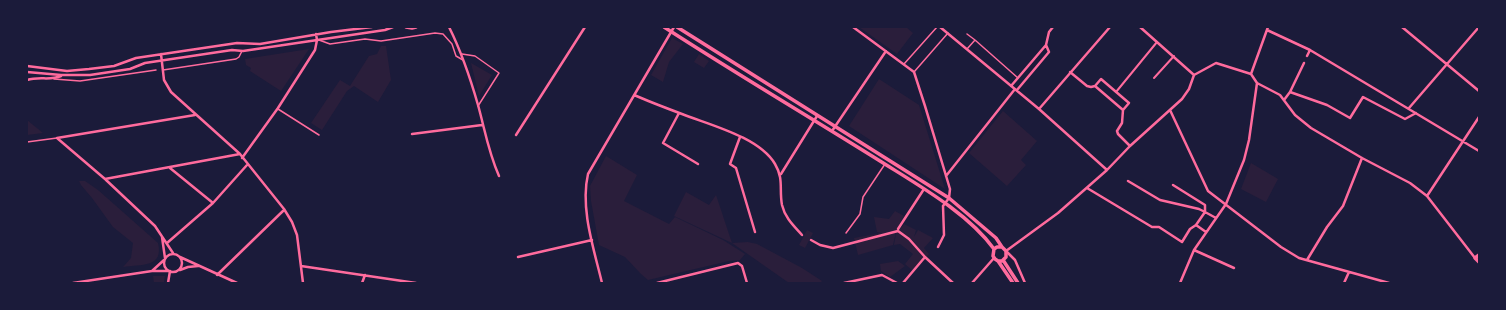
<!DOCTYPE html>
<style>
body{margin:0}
#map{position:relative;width:1506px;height:310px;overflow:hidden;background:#1b1b3a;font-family:Raleway,sans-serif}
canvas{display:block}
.frame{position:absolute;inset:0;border:28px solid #1b1b3a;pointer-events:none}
</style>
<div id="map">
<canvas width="1506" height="310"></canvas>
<div class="frame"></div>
</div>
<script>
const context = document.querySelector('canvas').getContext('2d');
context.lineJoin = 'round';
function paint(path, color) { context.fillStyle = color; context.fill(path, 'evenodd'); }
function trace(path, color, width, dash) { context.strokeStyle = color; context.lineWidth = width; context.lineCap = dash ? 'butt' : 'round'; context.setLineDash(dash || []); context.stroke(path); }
const green = new Path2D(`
 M859,27H906L913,33L897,54Z
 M672,38L683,44L669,62L663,82L651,75Z
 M381,46H386L391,80L378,102L354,86L347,91L322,130L311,123L340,80L350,86L369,56L377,54Z
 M309,49L281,91L250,71L251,68L246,65L245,59Z
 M699,54L709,61L704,68L694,62Z
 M471,63L492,75L479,96Z
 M879,79L919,105L945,189L849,126Z
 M1003,111L1037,141L1021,160L1026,165L1007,186L969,153Z
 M27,120L43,133L27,135Z
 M606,156L637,175L624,201L669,224L675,217L723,240L745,254L740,260L729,261L648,280L641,274L625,257L599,245L591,201L590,186Z
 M1251,163L1278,179L1266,202L1241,189Z
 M79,181H85L98,190L158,243C164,268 141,264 123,267L131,258L133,243L113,227L92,198L81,185Z
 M686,192L709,205L716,195L732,243L748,242L757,244L802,268L822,281L820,283H789L732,243L674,216Z
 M895,211L904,216L898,227L901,228L904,224L916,230L914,237L918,230L933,238L924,248L929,254L913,271L905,264L913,254L900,244L894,245L897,228L893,245L858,255L854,238L881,233L877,232L874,217L889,219Z
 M807,230L813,233L805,248L799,245Z
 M898,261L905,266L890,277L881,271L880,264Z
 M153,276H165L164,282L154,283Z`);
const service = new Path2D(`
 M967,34L975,40
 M319,40L330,44L365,39L381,41L435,33L443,34L452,44L456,56L463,60
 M967,49L975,40L1018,78
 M462,54L475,56L499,73L478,106
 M904,64L937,27
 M163,70L236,59L239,57L242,51
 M914,72L948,33
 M54,79L80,81L156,70
 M278,109L319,135
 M27,142L57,138
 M846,233L860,214L863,197L885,164`);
const pedestrian = new Path2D(`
 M1154,78L1174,56
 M1116,92L1157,42`);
const minor = new Path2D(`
 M449,27C462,53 470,77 478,105C485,130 488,151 499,176
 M853,27L914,72L925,106L950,189L949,198L943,206L944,235L938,247
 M940,27L1039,109L1107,170
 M1140,27L1194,75
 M1402,27L1479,91
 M1267,30L1310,50L1479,151
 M161,54L164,80L171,92L240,154L284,209L292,222L297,235L303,283
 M1307,56L1310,50
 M27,66L67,71L89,69L114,66L136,58L237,43L260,44L331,32L372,27
 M27,72L61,75H90L130,69L145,63L232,50L243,51L385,30L393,27
 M1070,72L1087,86L1091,87L1095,86L1101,79L1129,103L1123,110
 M1251,74L1268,27
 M1194,75L1216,63L1251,74L1257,83
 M27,80C40,76 50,81 61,76
 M1257,83L1280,95L1295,115L1311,128L1362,158L1410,183L1427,196L1475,258
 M1011,86L1046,45L1049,32L1053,27
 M1095,86L1123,110
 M1017,90L1049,52L1046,45
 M1290,92L1327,105L1350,118L1363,97L1405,119L1416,113
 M634,95C650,102 666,108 682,114C710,125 759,137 775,164C784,179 779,189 782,205C785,218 794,226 802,235
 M1284,100L1290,92L1304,63
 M1409,108L1479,27
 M1039,109L1110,27
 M1123,110L1122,123L1117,131L1118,134L1130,146
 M1170,110L1208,191L1281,247L1299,258L1389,283
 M679,113L663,143L698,164
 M832,131L886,51
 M412,134L482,125
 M516,135L585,27
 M740,137L730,164L736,168L755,232
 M57,138L105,179L155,226L173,253
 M57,138L195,115
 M242,158L278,108L315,50L317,40L316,34
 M170,168L213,203
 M781,174L817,116
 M946,176L1015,89
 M105,179L240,154
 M1128,181L1160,200L1199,209L1205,212
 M1173,185L1205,205V211
 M1087,188L1152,227H1159L1182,242L1190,229L1196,225
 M1427,196L1479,117
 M898,229L924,189
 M1206,232L1196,225L1205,212L1216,218
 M162,237L165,258
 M811,240L820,245L833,248L898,231L909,239L925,257L953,283
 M167,243L213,203L247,165
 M1194,250L1234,268
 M164 263a9 9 0 1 1 18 0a9 9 0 1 1-18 0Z
 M180,257L237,283
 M518,257L592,240
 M1307,260L1327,227L1343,206L1362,158
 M301,266L416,283
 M180,270L188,267L198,266
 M152,271L164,260
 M217,275L284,210
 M73,283L152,271H170L168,283
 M362,283L365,275
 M602,283C594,249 580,209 588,174L674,27
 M657,283L738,263L742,266L747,283
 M844,283L882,275L897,283
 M903,283L925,257
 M972,283L994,258
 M1025,283L1015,260L1006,251L1058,213L1107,170L1130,146L1182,99L1189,89L1194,75
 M1180,283L1194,250L1226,204L1244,160L1249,140L1257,83
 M1344,283L1349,272`);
const tertiary = new Path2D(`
 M406,27L412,28L416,27
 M664,27C735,73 808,116 880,161C918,185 968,213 994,249
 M677,27L949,198L996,238L1002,247L1006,251V257L1002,261H998
 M1002,247H997L994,249L993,256L995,259L998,261L1013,283
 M1479,255L1475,258L1479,262
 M1003,260L1018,283`);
paint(green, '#2a1e3b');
trace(service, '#ff6b9d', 1.5);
trace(pedestrian, '#ff6b9d', 2);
trace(minor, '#ff6b9d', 2.5);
trace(tertiary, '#ff6b9d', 3.5);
</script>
